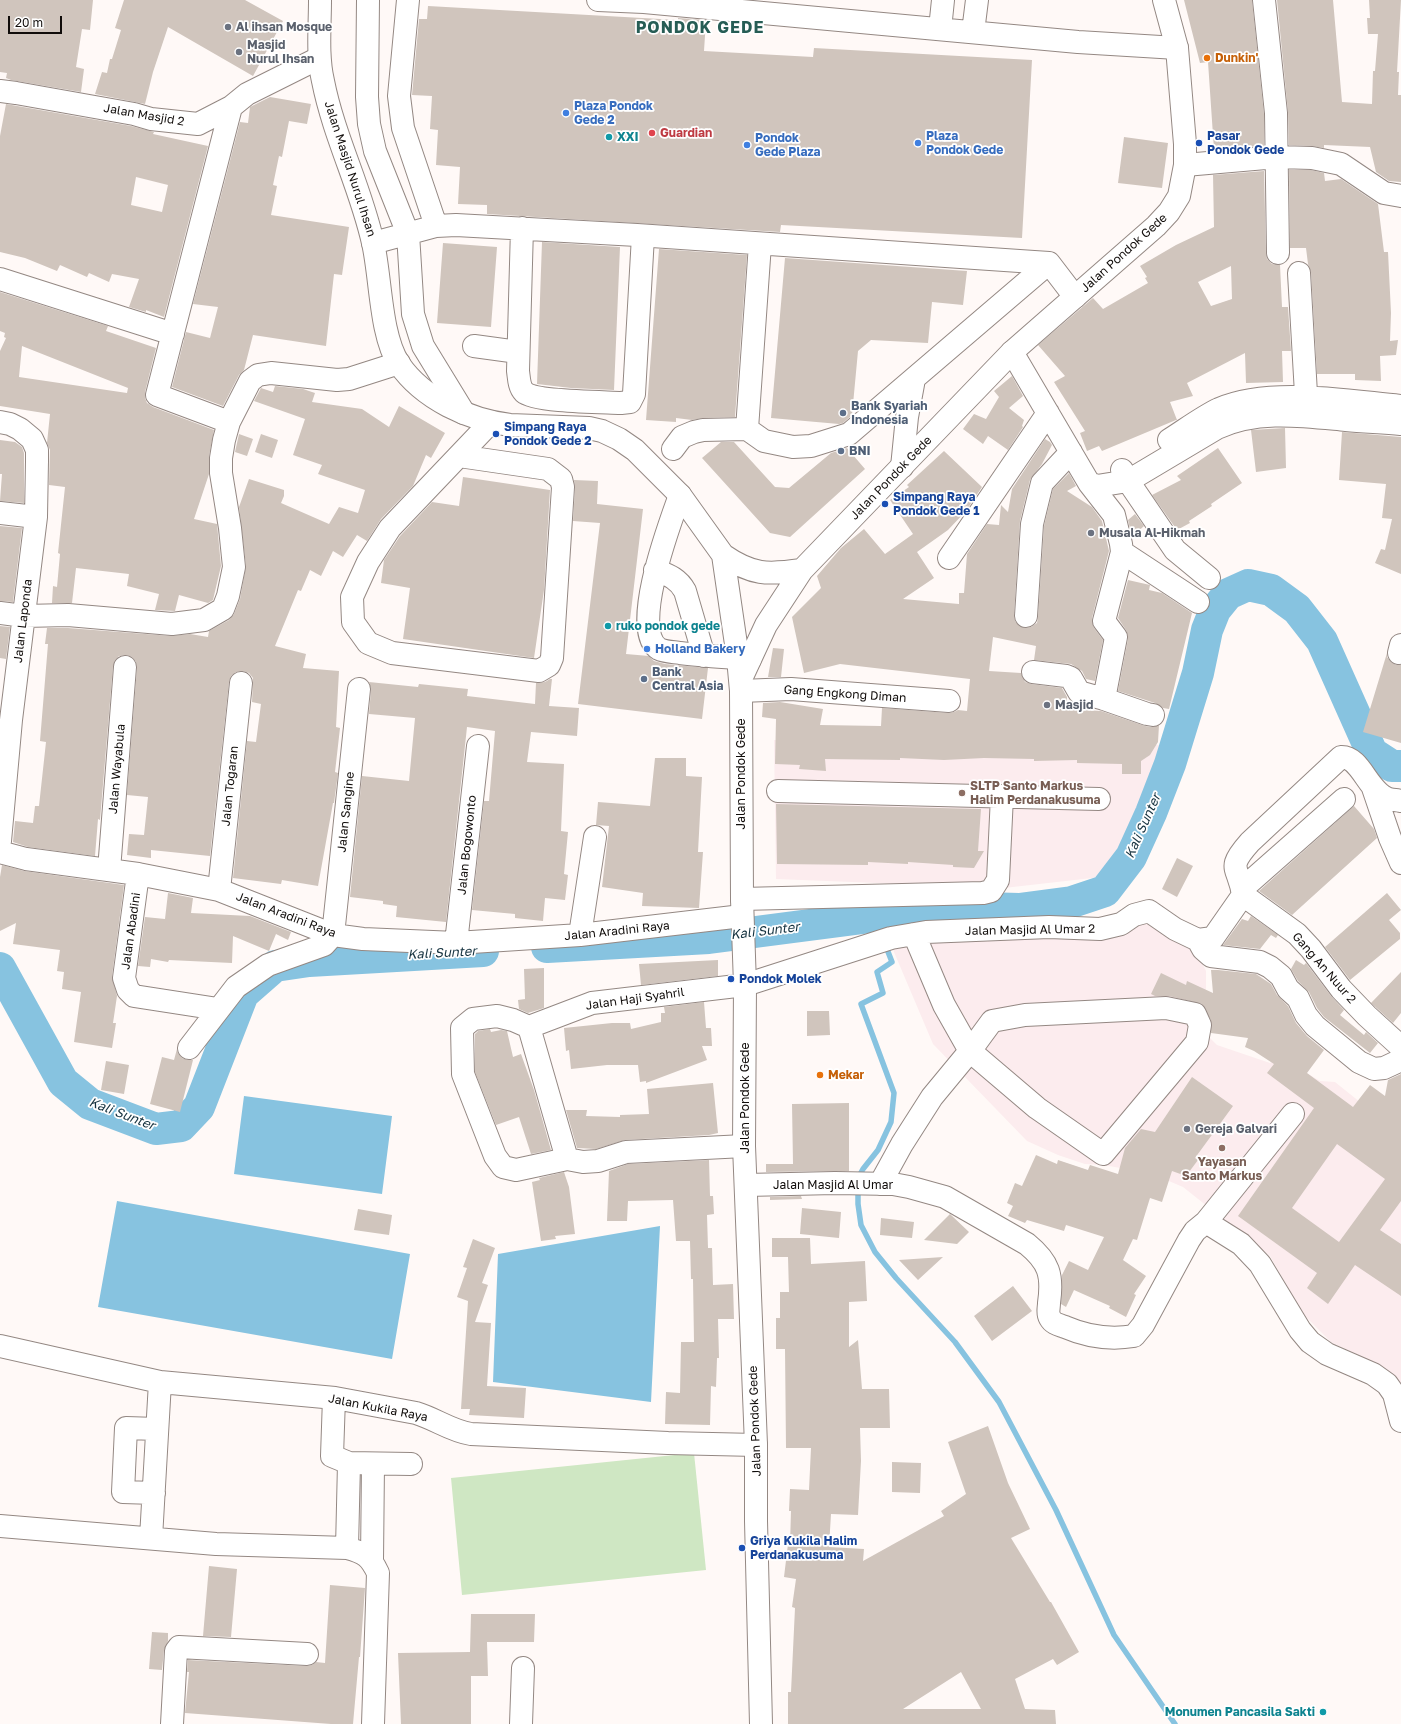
<!DOCTYPE html>
<style>
body{margin:0}
#map{position:relative;width:1401px;height:1724px;overflow:hidden;background:#fff9f7;font-family:"Golos Text",sans-serif}
canvas{display:block}
.scale{position:absolute;left:8px;top:16px;width:54px;height:18px;box-sizing:border-box;border:2px solid #100c0a;border-top:0;padding-left:5px;font-size:12px;line-height:14px;white-space:nowrap;color:#100c0a;-webkit-text-stroke:3px #fff;paint-order:stroke}
</style>
<div id="map">
<canvas width="1401" height="1724"></canvas>
<div class="scale">20 m</div>
</div>
<script>
const context = document.querySelector('canvas').getContext('2d');
context.lineJoin = 'round';
function paint(path, color) { context.fillStyle = color; context.fill(path, 'evenodd'); }
function trace(path, color, width, dash) { context.strokeStyle = color; context.lineWidth = width; context.lineCap = dash ? 'butt' : 'round'; context.setLineDash(dash || []); context.stroke(path); }
function write(font, color, halo, rows, align = 'center') {
  context.font = font + ' "Golos Text",sans-serif'; context.lineWidth = 3.5; context.setLineDash([]); context.textBaseline = 'middle'; context.strokeStyle = halo; context.fillStyle = color; for (const [text, x, y, turn = 0] of rows) {
    context.save(); context.translate(x, y); context.rotate((+turn || 0) * Math.PI / 180); context.textAlign = isNaN(turn) ? turn : align; if (halo) context.strokeText(text, 0, 0); context.fillText(text, 0, 0); context.restore();
  }
}
const education = new Path2D(`
 M774,740L873,743L1170,745L1127,842L1101,877L1004,888L776,879Z
 M1127,913L1168,928L1198,955L1206,971V988L1201,1020L1206,1034L1217,1045L1270,1063L1278,1056L1320,1081L1335,1082L1401,1135V1391L1371,1361L1332,1343L1303,1314L1270,1256L1183,1187L1150,1173L1103,1165L1085,1164L1058,1155L1027,1141L933,1044L891,945L1026,936Z`);
const green = new Path2D(`
 M694,1453L706,1570L462,1595L451,1478Z`);
const water = new Path2D(`
 M244,1096L392,1116L382,1194L234,1174Z
 M117,1201L410,1254L392,1359L98,1307Z
 M660,1226L651,1402L493,1382L498,1254Z`);
const stream = new Path2D(`
 M874,917L882,936
 M858,1178L863,1169L878,1150L891,1122L894,1093L861,1004L883,993L877,972L892,962L885,944
 M858,1187V1204L861,1225L875,1252L896,1278L955,1342L999,1402L1056,1510L1114,1635L1175,1724`);
const river = new Path2D(`
 M547,947L709,938L948,907L1019,909L1072,902L1105,891L1131,857L1151,813L1170,764L1198,673L1207,630L1215,610L1228,594L1248,585L1271,590L1297,609L1322,641L1372,753L1392,766H1401
 M0,968L63,1082L90,1104L156,1129L181,1126L199,1107L243,994L275,966L309,961L483,951`);
const building = new Path2D(`
 M0,0H93L90,30L82,29L76,67L84,69L81,92L11,80L6,78L7,73L0,72Z
 M124,0H245L283,21L253,76L168,27L153,72L145,104L95,94L102,72L107,73L110,59H112L121,30L115,28Z
 M1184,0H1252L1264,114V146L1214,150L1208,62L1200,63Z
 M1277,0H1333L1342,102L1372,104L1373,71H1375L1378,34H1368L1367,18H1370L1369,0H1401L1397,72H1399L1398,95H1401V182L1389,181L1376,172L1370,147L1324,145V148L1312,146L1289,145L1288,112Z
 M428,6L678,20V18L706,20L704,51L813,57L814,48L1032,60L1022,238L781,225L780,232L487,214V205L458,204L460,167L436,165L438,130L430,129L432,96L412,95L419,19H427Z
 M270,97L311,104L307,124L289,121L282,157L279,156L273,185L277,186L271,215L349,227L342,275L334,274L326,346L253,335L244,370L239,375L223,406L172,387L186,332L210,338L218,307L193,304L240,122L248,123L250,107Z
 M6,104L131,126L154,132L153,134L208,146L164,317L146,310V312L129,307L139,279L112,274L109,282L89,273L87,277L60,265L57,271L25,258L0,252V136ZM136,177L168,185L162,212L131,205Z
 M1124,137L1168,143L1162,188L1118,183Z
 M1289,170H1311L1324,173L1325,181L1341,179L1378,204L1384,252H1388L1391,313L1390,341L1398,340L1396,355L1380,356L1381,381L1355,380V374H1317L1311,272L1308,264L1306,248H1290Z
 M1264,171L1266,254L1267,259L1272,264L1280,265L1282,307H1288L1291,351H1282L1283,382L1246,383L1245,353L1187,383L1193,396L1170,402L1177,420H1176L1102,451L1099,446L1087,451L1080,433L1085,431L1054,382L1065,376L1038,345L1093,298L1103,309L1148,283L1145,278L1147,277L1140,266L1176,245L1214,227L1213,175ZM1231,266L1232,299L1211,306L1198,282Z
 M542,242L620,247L614,390L571,388L537,384Z
 M443,243L497,247L491,327L437,323Z
 M659,249L747,255L735,417L703,418L692,420L676,418V422L646,420Z
 M785,258L967,271L963,305L932,302L928,343L871,340L858,351L852,415L843,423L839,424L771,418Z
 M0,292L108,326L106,331L156,348L145,392V398L147,403L153,407L214,430L209,456V474L194,519L217,524L221,566L213,600L208,603L179,595L175,611L155,610L159,594L127,586L129,574L76,568L72,603H52L53,586L57,587L60,554L58,553L65,487L49,485L50,450L47,443L50,414L0,406V351L6,338L4,337L5,333L0,331ZM22,346L128,388L127,393L19,377Z
 M1012,376L1023,396L1009,408L1024,420L1022,426L1023,427L1008,450L988,436L983,444L963,429L974,414L986,419L999,397L994,391Z
 M275,386L303,389L315,393L312,402L362,409L389,427L399,406L445,433L431,458L426,455L413,486L381,519L367,541L357,535L343,557L333,551L321,576L310,570L301,591L298,590L275,646L306,654L303,668L339,671L336,727L340,728L335,772L338,773L334,803H333L318,886L282,880L281,884L233,878L247,741L256,742L261,704L252,702L253,678L249,673L243,671L236,672L231,676L229,682L210,856L151,850V858L127,855L129,834L144,835L148,797L127,795L137,668L136,662L132,657L126,655L119,656L115,660L113,666L100,820L98,819L95,856L28,847L13,842L15,821L33,823L35,806H39L46,742L40,741L48,644H45L47,628H68L171,636L190,634L208,637L209,631L229,620L234,614L240,599L246,566L239,507L249,479L284,490V496L281,503L329,524L339,507L358,513L365,490L318,474L322,465L293,455L305,419L254,401L261,388L273,392Z
 M1285,428L1286,468L1256,472L1251,430Z
 M1342,432L1401,437V574L1375,563L1381,549L1385,550L1392,519L1382,518L1386,484L1339,480Z
 M239,434L253,439L247,456L235,452Z
 M261,434L278,440L272,458L255,452Z
 M1045,439L1050,442L1052,445L1042,464L1030,480L1020,521L1014,615L1015,621L1019,626L1025,628L1031,627L1037,623L1038,617L1044,526L1053,489L1069,473L1076,486L1067,491L1092,507L1102,521L1109,551L1092,618L1094,628L1103,640L1095,681L1086,679L1082,671L1071,664L1034,660L1036,646L993,637L989,671L1021,673L1025,682L1031,684L1062,688L1067,697V709L1101,711L1145,726L1151,727L1159,725L1158,742L1150,755L1141,761V774H1122V764L1077,763V760L1034,761V759L984,758L944,760L900,758V760L825,759L826,771L799,769L800,765L775,764L776,719L762,717L763,703L780,702L823,709L820,725L881,726L882,708L948,713L954,712L958,710L967,711L970,679L840,664L804,673L792,617L821,588L817,576L841,548L864,529L885,554L913,534L890,500L909,487L907,485L944,451L982,487L966,511L948,530L917,552L934,578L903,599L959,604V593H964L967,554L987,524L999,525L1001,505L1008,512L1012,489Z
 M0,440L15,442L22,447L24,453V503L0,501L2,474H0Z
 M721,442H734L775,487L789,488L831,453L847,448L865,469L790,537L770,533L702,458Z
 M1218,448L1242,483L1211,504L1212,506L1189,521L1190,523L1177,530L1152,495L1181,480L1177,476Z
 M463,477L550,490L544,590L534,658L403,639L410,588L381,583L384,560L400,536L432,502L459,506Z
 M574,480L598,481L597,504L643,509L626,654L649,656L654,661L665,664L708,668L702,719L578,704L600,523L573,521L575,488Z
 M1135,514L1144,526L1132,537L1128,520Z
 M0,526L22,528L13,602L0,601Z
 M1128,580L1150,585L1149,590L1162,593L1192,613L1169,709L1163,708L1155,703L1118,691L1128,639L1126,630L1118,618Z
 M0,626L10,627L6,659L0,658Z
 M773,648L784,649L781,677H768Z
 M1387,653V657L1391,662L1396,665H1401V743L1363,732Z
 M550,679H552L549,706L579,708L577,736L531,732L527,762L564,764L561,831L568,832L564,874L568,875L565,900L545,898L543,921L515,918V914L472,910L484,801H489L495,731L467,727L446,922L396,917L397,906L383,904V901L350,897L362,776L409,781L415,718L369,714L371,690L369,682L418,687L419,684L468,689L467,696L535,704L536,683L545,682Z
 M655,758H686V776L702,777L698,852H703L699,908L642,906L643,893L602,887L609,826L596,825L598,802L650,806Z
 M776,804L981,809L978,851H984L974,868L953,867V865L908,862V864L868,862V865L777,864Z
 M1354,806L1374,829L1377,838L1292,915L1259,891Z
 M1177,858L1193,866L1177,897L1162,889Z
 M2,865L24,871L124,885L112,976L117,996L113,1023H116L112,1048L74,1042L81,992L62,989L64,972L57,971L60,950L13,944L16,923L0,931V877Z
 M168,893L193,898L191,913L250,916L291,932L288,940L276,934L269,951L233,936L232,963L169,960L168,962L151,959L150,967L138,966L145,917L165,919Z
 M1387,893L1401,910L1389,920L1400,933V939L1350,980L1325,947Z
 M1251,916L1278,935L1276,938L1271,935L1260,949L1223,945L1242,919L1248,921Z
 M718,960V976L641,985L639,964Z
 M1296,960L1304,965L1306,963L1331,996L1344,1010L1340,1015L1364,1035L1366,1032L1378,1043L1370,1053L1324,1017L1317,1008L1309,992L1298,981L1291,969Z
 M544,968V1008L528,1013L519,1009L518,1000L525,999L524,969Z
 M1211,970H1218L1256,974L1271,984L1277,995L1288,1006L1296,1023L1307,1036L1324,1050L1307,1073L1353,1107L1370,1085L1385,1096L1388,1080L1401,1074V1201L1380,1230L1401,1244V1296L1355,1265L1328,1304L1307,1288L1317,1273L1238,1216L1314,1108L1267,1073L1274,1064L1254,1051L1245,1047L1248,1038L1211,1033V1020L1202,1004L1169,996H1155L1151,994L1161,973L1186,985L1187,981L1213,993ZM1337,1144L1385,1179L1339,1242L1292,1208Z
 M1401,972V1013L1393,1023L1371,1003Z
 M704,1002L706,1028H711L712,1046H702L707,1060L646,1083V1081L640,1082L638,1065H607L571,1069L569,1050L566,1051L564,1028L612,1023H630L631,1029L661,1022V1013H665L664,1007Z
 M807,1011H829L830,1035L807,1036Z
 M490,1029L491,1032L501,1030L507,1031L513,1057L521,1054L534,1090L551,1150L531,1154L519,1117L496,1125L475,1072V1034L478,1031Z
 M177,1049L178,1053L182,1058L187,1060H193L180,1112L150,1104L162,1057L174,1060Z
 M106,1061L129,1065L124,1094L101,1090Z
 M1192,1077L1233,1106L1195,1158L1198,1160L1186,1176L1172,1171L1162,1202L1150,1198L1137,1240L1133,1239L1123,1260L1146,1276L1134,1294L1136,1295L1126,1317L1109,1308L1110,1306L1074,1290L1066,1307L1061,1304L1062,1275L1069,1261L1088,1270L1104,1237L1066,1225L1064,1231L1027,1220L1025,1223L1008,1216L1013,1206L1007,1203L1015,1183L1022,1186L1036,1155L1057,1164L1058,1160L1088,1170L1090,1165L1118,1174L1125,1148L1141,1129L1155,1132Z
 M713,1083L718,1133L709,1135L625,1140L596,1149L577,1148L566,1110H587L586,1116L620,1117V1115L649,1114L647,1089Z
 M849,1103V1171L766,1172V1164H793L792,1104Z
 M709,1160L710,1196H713L714,1214L707,1215L708,1248H712L713,1285L733,1284L734,1319H718L719,1358H717L716,1387L711,1386L710,1425L665,1424L666,1392L680,1393L681,1342H694L693,1279H691L690,1241H676L673,1200L628,1201L627,1221H607L609,1171L628,1164Z
 M564,1172L569,1187L575,1234L555,1236L556,1239L541,1241L532,1182L540,1180L539,1178Z
 M801,1196L802,1199L770,1200V1197Z
 M802,1208L841,1212L839,1238L800,1234Z
 M358,1209L392,1215L389,1235L354,1230Z
 M950,1214L969,1232L957,1244L924,1240Z
 M881,1218L914,1222L912,1238L880,1235Z
 M772,1238H810L811,1264L865,1261L867,1301L849,1302V1347L858,1340L862,1389H889L890,1428H860L861,1461L858,1515L831,1514L829,1547L864,1549L863,1561L944,1516L941,1511L966,1494L948,1442L988,1426L1008,1483L1030,1529L1011,1538L1050,1602H1051L1079,1652L1057,1665L1053,1659L1015,1679L1025,1709L1055,1710L1056,1724H788V1692H791L795,1608L792,1607L796,1579L784,1577L788,1544H790L791,1511H789L790,1489L809,1490L811,1448H786L785,1349H776V1318H780V1292H789L788,1257H772ZM961,1672L981,1709H903Z
 M473,1239L495,1248L482,1283L488,1285L475,1322L491,1323L487,1386L526,1388L524,1418L469,1415L470,1409H461L468,1301L457,1297L467,1268L463,1267Z
 M943,1257L918,1280L899,1260Z
 M1013,1286L1032,1311L992,1341L974,1316Z
 M892,1462L921,1463L920,1493L892,1492Z
 M209,1566L237,1569L231,1637L203,1636Z
 M330,1585L365,1588L360,1657H359L353,1724H331L185,1713L189,1672H187L188,1660L306,1666L312,1665L316,1662L325,1663Z
 M471,1614H535L534,1642H487L488,1676H471V1724H401L398,1653L470,1652Z
 M152,1632L168,1633V1641L164,1650L162,1670L149,1669Z`);
const minor = new Path2D(`
 M368,0L367,97L369,124L375,151L408,234L413,314L423,346L464,413
 M408,0L399,96L403,128L436,226
 M598,0L644,2L1078,42L1177,48
 M1264,0L1276,113L1278,253
 M940,29L943,0
 M973,32L977,0
 M0,91L16,93L134,114L151,119L198,124L231,107L247,94L319,58
 M1185,165L1277,157L1312,158L1341,164L1384,193L1401,196
 M522,228L518,371C519,378 519,387 524,392C535,402 603,402 621,403L630,402L634,394L643,236
 M373,243L436,226L456,225L637,235L1034,262L1049,263L1075,297
 M1299,273L1307,411
 M0,279L173,334
 M474,346L518,352
 M1012,352L1089,483L1097,486L1128,481L1217,428C1257,409 1304,416 1346,420C1364,422 1383,422 1401,424
 M0,422L10,424L20,429L32,439L37,450V461L36,517L11,720L0,841
 M229,422L157,395L231,107
 M747,429L760,244
 M1169,440C1185,430 1202,417 1219,409C1270,387 1347,401 1401,406
 M673,449L682,437L694,432L703,430L747,429L764,441L793,447L811,446L849,434L1049,263
 M459,456L548,469L561,479L563,487L552,658L549,665L539,671L392,653L368,643L353,622L352,597L368,562L390,528L491,422
 M902,467L907,417L914,379
 M1122,470L1128,481L1175,550L1209,578
 M680,495C670,523 629,631 659,649C665,652 674,652 680,653C703,656 727,657 750,659
 M0,513L36,517
 M1122,552L1198,602
 M949,558L1048,413
 M655,570C668,575 678,578 685,591L704,656
 M0,613L24,616L68,615L172,624L204,620L223,609L228,596L234,567L230,528L221,473V458L224,440L229,422L250,381L258,375L271,373L337,380L349,379L399,363
 M1026,616L1032,524L1042,483L1071,452
 M1399,653L1401,645
 M1033,672L1066,676L1071,678L1079,692L1104,699L1116,637L1104,621L1122,552L1121,544L1114,515L1089,483
 M741,691L791,689L949,701
 M1104,699L1147,714L1153,715
 M1373,788L1390,838L1401,863
 M778,791L1099,799
 M0,852L26,859L138,874L219,890L333,935L363,939L456,943L580,935L742,916
 M109,870L125,667
 M138,874L124,978L128,990L134,996L218,1009
 M1242,889L1344,799
 M219,890L241,683
 M1243,895L1297,934L1311,949L1341,989L1367,1016L1401,1047
 M742,899L983,893L991,891L998,880L1002,796
 M580,935L595,837
 M1198,940L1203,949L1211,956L1260,962L1270,967L1281,976L1288,989L1298,998L1306,1015L1315,1026L1359,1062L1374,1069L1384,1068L1401,1060
 M456,943L478,746
 M529,1027L592,1003L745,985L891,938L926,932L1049,927L1100,929L1121,924L1134,915L1149,911L1175,929L1198,940L1213,938L1243,895C1239,866 1225,870 1250,842L1341,757C1361,756 1368,793 1389,799C1392,800 1397,800 1401,801
 M529,1027L513,1020L497,1016L473,1019L462,1028L463,1074L495,1156L503,1167L516,1170L567,1159L583,1162L598,1161L626,1152L744,1146
 M529,1027L567,1159
 M189,1048L236,987L268,965L324,945L333,935L359,689
 M880,1184L902,1144L932,1097L970,1051L992,1021L1025,1015L1166,1008L1195,1014L1200,1025L1197,1042L1103,1154L1037,1108L970,1051L944,1005L914,934
 M746,1185L835,1183L893,1184L909,1187L945,1197L1027,1244C1049,1262 1053,1275 1049,1303C1049,1308 1047,1313 1050,1318C1053,1324 1060,1325 1065,1327C1088,1337 1110,1340 1134,1336L1143,1325L1189,1240L1195,1231L1206,1222L1241,1244L1260,1264L1300,1330L1310,1342L1327,1354L1373,1374L1387,1384L1394,1394L1401,1421
 M1206,1222L1293,1114
 M0,1346L160,1382L335,1398L416,1413C436,1419 451,1431 471,1434L668,1443L756,1445
 M334,1398L332,1456L349,1463L411,1464
 M154,1493L123,1492L126,1428L157,1429
 M0,1526L216,1544L347,1548C365,1553 370,1556 378,1573L373,1724
 M151,1538L160,1382
 M347,1548L349,1463
 M372,1560L373,1464
 M172,1724L176,1651L179,1647L307,1654
 M521,1724L523,1668`);
const major = new Path2D(`
 M320,0C320,27 317,55 323,81C334,137 361,188 373,243C381,278 380,335 399,364C423,399 469,420 510,425L589,428L602,431L619,439L635,450L680,495L723,555L738,658L741,691L742,899L745,985L744,1146L756,1445V1521L761,1724
 M723,555C752,575 767,575 802,570
 M741,679L766,625L802,570L1012,352L1156,226L1169,212L1179,196L1185,165V144L1177,48L1164,0`);
const markers = [
 [228,27,4,"#6b7280"],
 [239,52,4,"#6b7280"],
 [1207,58,4,"#e8710a"],
 [566,113,4,"#3f7fe0"],
 [652,133,4,"#e0444e"],
 [609,137,4,"#0f9aa8"],
 [918,143,4,"#3f7fe0"],
 [1199,143,4,"#1a4fb4"],
 [747,145,4,"#3f7fe0"],
 [843,413,4,"#5c6f8a"],
 [496,434,4,"#1a4fb4"],
 [841,451,4,"#5c6f8a"],
 [885,504,4,"#1a4fb4"],
 [1091,533,4,"#6b7280"],
 [608,626,4,"#0f9aa8"],
 [647,649,4,"#3f7fe0"],
 [644,679,4,"#5c6f8a"],
 [1047,705,4,"#6b7280"],
 [962,793,4,"#8d6e63"],
 [731,979,4,"#1a4fb4"],
 [820,1075,4,"#e8710a"],
 [1187,1129,4,"#6b7280"],
 [1222,1148,4,"#8d6e63"],
 [742,1548,4,"#1a4fb4"],
 [1323,1712,4,"#0f9aa8"]
];
const worshipNames = [
 ["Al ihsan Mosque",236,27],
 ["Masjid",247,45],
 ["Nurul Ihsan",247,59],
 ["Musala Al-Hikmah",1099,533],
 ["Masjid",1055,705],
 ["Gereja Galvari",1195,1129]
];
const foodNames = [
 ["Dunkin'",1215,58],
 ["Mekar",828,1075]
];
const shopNames = [
 ["Plaza Pondok",574,106],
 ["Gede 2",574,120],
 ["Plaza",926,136],
 ["Pondok Gede",926,150],
 ["Pondok",755,138],
 ["Gede Plaza",755,152],
 ["Holland Bakery",655,649]
];
const streetNames = [
 ["Jalan Masjid 2",144,115,10],
 ["Jalan Masjid Nurul Ihsan",350,169,72],
 ["Jalan Pondok Gede",1124,253,-42],
 ["Jalan Pondok Gede",891,478,-46],
 ["Jalan Laponda",23,621,-83],
 ["Gang Engkong Diman",845,694,4],
 ["Jalan Wayabula",117,769,-85],
 ["Jalan Pondok Gede",741,774,-90],
 ["Jalan Togaran",230,786,-84],
 ["Jalan Sangine",346,812,-84],
 ["Jalan Bogowonto",467,845,-84],
 ["Jalan Aradini Raya",286,915,21],
 ["Jalan Masjid Al Umar 2",1030,930,-1],
 ["Jalan Abadini",131,931,-82],
 ["Jalan Aradini Raya",617,931,-6],
 ["Gang An Nuur 2",1324,968,49],
 ["Jalan Haji Syahril",635,999,-8],
 ["Jalan Pondok Gede",745,1098,-90],
 ["Jalan Masjid Al Umar",833,1185],
 ["Jalan Kukila Raya",378,1408,11],
 ["Jalan Pondok Gede",755,1421,-92]
];
const healthNames = [
 ["Guardian",660,133]
];
const transitNames = [
 ["Pasar",1207,136],
 ["Pondok Gede",1207,150],
 ["Simpang Raya",504,427],
 ["Pondok Gede 2",504,441],
 ["Simpang Raya",893,497],
 ["Pondok Gede 1",893,511],
 ["Pondok Molek",739,979],
 ["Griya Kukila Halim",750,1541],
 ["Perdanakusuma",750,1555]
];
const cultureNames = [
 ["XXI",617,137],
 ["ruko pondok gede",616,626],
 ["Monumen Pancasila Sakti",1315,1712,"right"]
];
const serviceNames = [
 ["Bank Syariah",851,406],
 ["Indonesia",851,420],
 ["BNI",849,451],
 ["Bank",652,672],
 ["Central Asia",652,686]
];
const educationNames = [
 ["SLTP Santo Markus",970,786],
 ["Halim Perdanakusuma",970,800],
 ["Yayasan",1222,1162,"center"],
 ["Santo Markus",1222,1176,"center"]
];
const waterNames = [
 ["Kali Sunter",1143,826,-66],
 ["Kali Sunter",765,931,-7],
 ["Kali Sunter",442,953,-3],
 ["Kali Sunter",122,1114,21]
];
const districtNames = [
 ["PONDOK GEDE",700,28]
];
paint(education, '#fcecee');
paint(green, '#cfe7c3');
paint(water, '#87c3e0');
trace(stream, '#87c3e0', 5.5);
trace(river, '#87c3e0', 32);
paint(building, '#d0c5bd');
trace(minor, '#948883', 24);
trace(major, '#948883', 24);
trace(minor, '#fff', 22);
trace(major, '#fff', 22);
for (const [x, y, r, color] of markers) { const dot = new Path2D(); dot.arc(x, y, r, 0, 2 * Math.PI); context.fillStyle = color; context.fill(dot); trace(dot, '#fff', 1.5); }
write('bold 12px', '#5b616d', '#fff', worshipNames, 'left');
write('bold 12px', '#c56008', '#fff', foodNames, 'left');
write('bold 12px', '#366cbe', '#fff', shopNames, 'left');
write('12px', '#100c0a', '#fff', streetNames);
write('bold 12px', '#be3a42', '#fff', healthNames, 'left');
write('bold 12px', '#164399', '#fff', transitNames, 'left');
write('bold 12px', '#0d838f', '#fff', cultureNames, 'left');
write('bold 12px', '#4e5e75', '#fff', serviceNames, 'left');
write('bold 12px', '#785e54', '#fff', educationNames, 'left');
write('italic 13px', '#15323f', '#fff', waterNames);
context.letterSpacing = '1px';
write('bold 16px', '#265d55', '#fff', districtNames);
context.letterSpacing = '0px';
</script>
